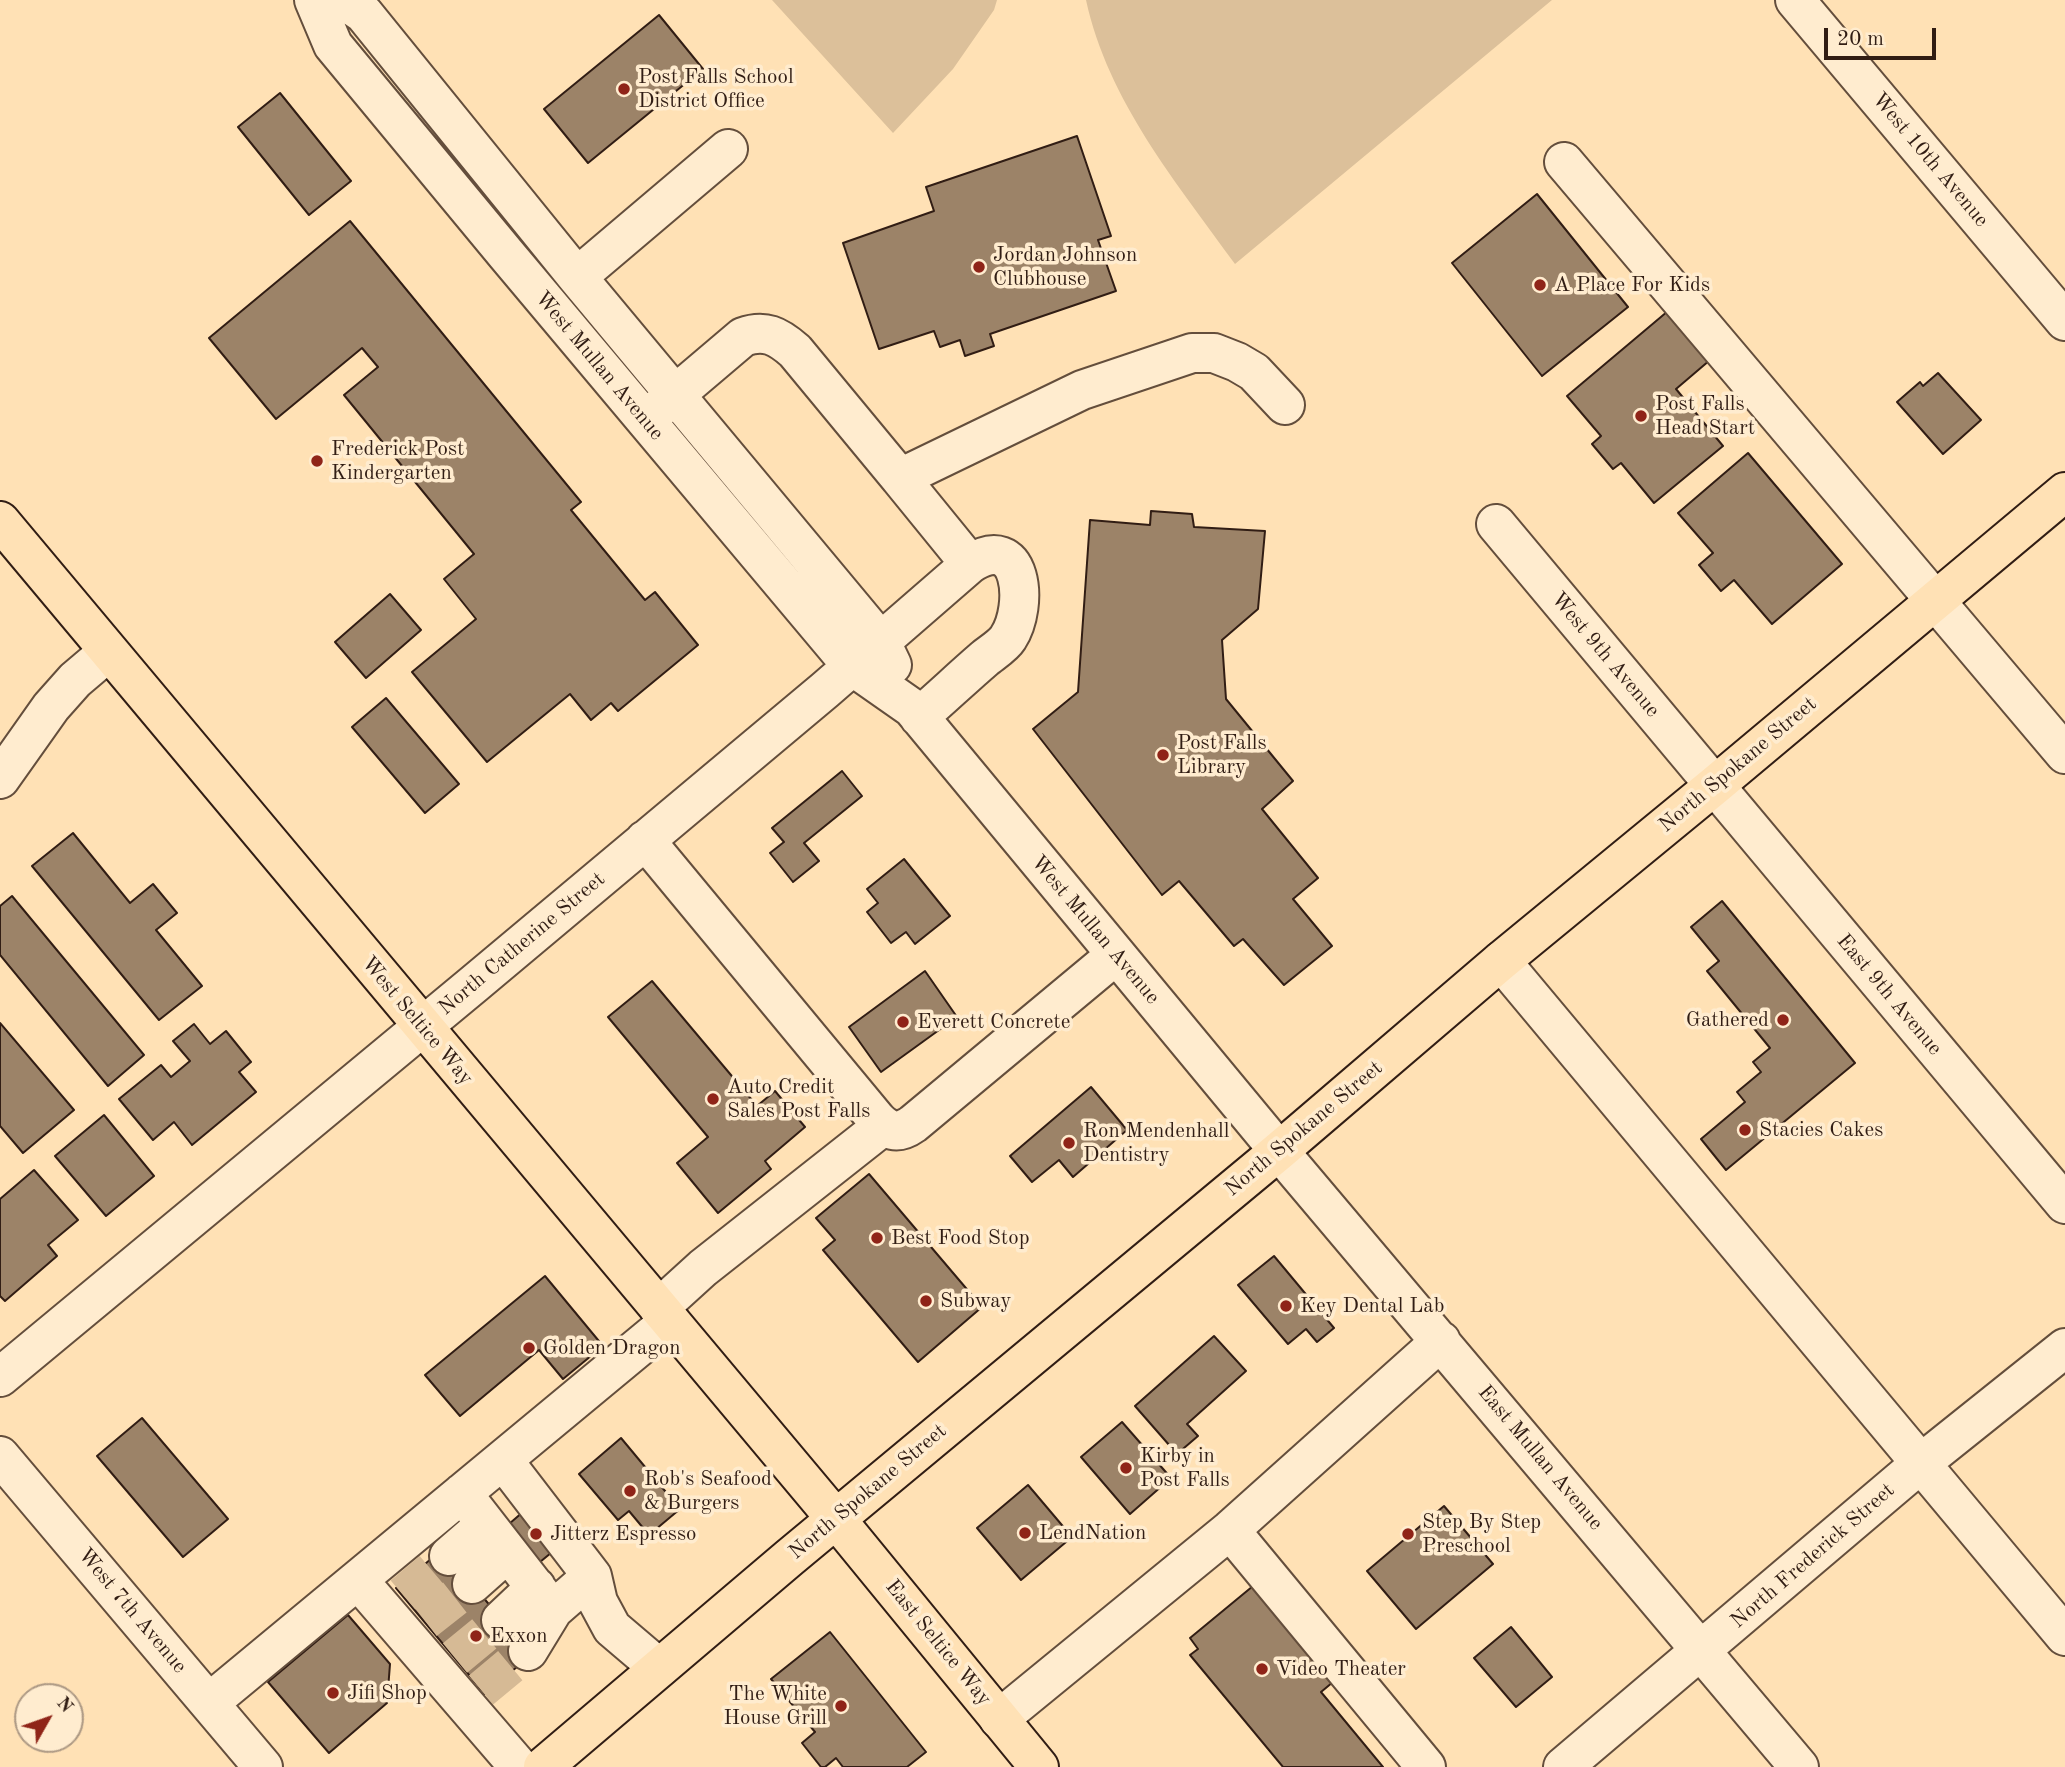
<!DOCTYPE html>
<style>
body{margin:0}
#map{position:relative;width:2065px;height:1767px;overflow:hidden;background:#ffe1b5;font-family:"Old Standard TT",serif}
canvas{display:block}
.north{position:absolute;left:14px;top:1683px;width:70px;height:70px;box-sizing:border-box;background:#ffeccf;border:2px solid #ad9984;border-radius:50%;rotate:50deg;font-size:19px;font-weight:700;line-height:28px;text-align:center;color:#311d14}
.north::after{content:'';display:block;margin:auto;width:24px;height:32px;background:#8f2418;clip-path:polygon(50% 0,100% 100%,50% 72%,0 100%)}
.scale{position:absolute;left:1824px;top:28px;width:112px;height:32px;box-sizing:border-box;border:4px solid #311d14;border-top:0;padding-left:9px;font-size:21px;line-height:24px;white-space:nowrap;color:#311d14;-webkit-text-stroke:5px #ffeccf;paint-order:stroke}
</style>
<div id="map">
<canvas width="2065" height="1767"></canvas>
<div class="north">N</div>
<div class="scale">20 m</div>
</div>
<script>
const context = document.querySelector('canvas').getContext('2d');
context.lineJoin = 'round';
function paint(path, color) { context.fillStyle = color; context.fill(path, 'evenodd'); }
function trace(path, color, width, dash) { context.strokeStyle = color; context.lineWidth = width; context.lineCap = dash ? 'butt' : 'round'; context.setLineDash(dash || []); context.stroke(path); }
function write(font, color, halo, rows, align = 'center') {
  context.font = font + ' "Old Standard TT",serif'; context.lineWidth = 7; context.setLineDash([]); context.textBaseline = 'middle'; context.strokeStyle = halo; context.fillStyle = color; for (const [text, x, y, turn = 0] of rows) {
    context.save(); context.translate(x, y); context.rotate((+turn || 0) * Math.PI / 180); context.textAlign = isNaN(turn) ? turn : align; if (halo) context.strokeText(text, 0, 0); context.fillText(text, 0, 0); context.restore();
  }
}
const green = new Path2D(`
 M772,0H997L994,10L953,69L893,133Z
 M1086,0H1552L1235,264C1176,182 1108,101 1086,0Z`);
const building = new Path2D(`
 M659,15L703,69L588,163L544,109Z
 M280,93L351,181L309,215L238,127Z
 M1077,136L1111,236L1098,240L1116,291L990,334L994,346L965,356L960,340L940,347L934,331L879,349L843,243L934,211L926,187Z
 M1537,194L1628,307L1542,376L1452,263Z
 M350,221L581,502L571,510L645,600L655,592L698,645L618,711L611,703L591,720L570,694L487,762L412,672L476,619L444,579L474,554L344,395L378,367L362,348L276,419L209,338Z
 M1668,311L1710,360L1676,389L1723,446L1654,503L1621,463L1613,469L1592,444L1601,436L1567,396Z
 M1938,373L1981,420L1943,454L1897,402L1920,382L1923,386Z
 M1748,453L1842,564L1772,624L1734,580L1721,591L1699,565L1713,553L1678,513Z
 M1151,511L1192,514L1194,527L1265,531L1258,609L1222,640L1226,699L1293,781L1262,809L1318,878L1293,899L1332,946L1284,985L1243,939L1234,946L1179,881L1162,895L1033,729L1078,692L1090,520L1150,525Z
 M390,594L421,630L366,678L335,642Z
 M386,698L459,784L425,813L352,727Z
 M842,771L862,796L804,843L819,861L793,882L770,853L784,842L772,828Z
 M73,833L130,903L153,884L177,913L156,930L202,986L159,1020L32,866Z
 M904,859L950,916L915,944L906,932L891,943L867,912L878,903L867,889Z
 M12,896L144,1055L108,1086L0,955V906Z
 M1722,901L1855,1063L1726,1170L1701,1139L1745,1102L1737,1092L1761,1072L1753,1062L1770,1048L1707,971L1719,961L1691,927Z
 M925,971L957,1017L881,1072L849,1027Z
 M652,981L757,1106L775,1091L805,1127L765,1161L771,1169L718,1213L677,1163L708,1137L608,1017Z
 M0,1023L74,1110L23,1153L0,1126Z
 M194,1024L210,1044L226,1031L251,1062L239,1072L256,1092L192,1145L174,1122L153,1140L119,1099L161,1065L171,1077L190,1061L173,1041Z
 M1091,1087L1127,1130L1073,1177L1059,1160L1032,1182L1010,1156Z
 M104,1115L154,1176L106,1216L55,1156Z
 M34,1170L78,1220L48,1245L57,1256L5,1301L0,1296V1199Z
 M869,1174L982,1307L918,1362L823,1250L835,1240L816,1218Z
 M1274,1256L1334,1328L1317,1342L1306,1329L1288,1344L1238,1285Z
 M545,1276L603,1346L563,1379L539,1350L460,1416L425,1375Z
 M1214,1336L1246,1371L1187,1424L1198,1436L1177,1454L1135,1406Z
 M142,1418L228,1519L183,1557L97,1456Z
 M1122,1422L1171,1478L1130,1514L1081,1457Z
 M621,1438L680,1509L649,1535L629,1511L618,1520L579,1474Z
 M1028,1485L1072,1537L1021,1580L977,1528Z
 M531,1505L563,1543L540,1562L509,1524Z
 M1444,1506L1493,1564L1416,1629L1367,1571Z
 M443,1549L531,1655L485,1694L396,1588Z
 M1253,1586L1333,1682L1321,1692L1383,1767H1283L1190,1655L1198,1649L1190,1638Z
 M348,1615L390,1664L387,1703L329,1753L268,1682Z
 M1511,1627L1552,1677L1516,1707L1474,1658Z
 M830,1632L926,1752L907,1767H843L836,1758L825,1767H821L802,1743L815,1732L771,1679Z`);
const minorTunnel = new Path2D(`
 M403,1595L449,1556
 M425,1621L472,1584
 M455,1658L501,1620
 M481,1690L528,1651`);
const minor = new Path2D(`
 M314,0L333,45L506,254L852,666L912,708L1279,1151L1799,1767
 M344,0L364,14L577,277L881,642L892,665
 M1795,0L2065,321
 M1564,162L2065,754
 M577,277L728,149
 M657,410L743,337C765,329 778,336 795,351L900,478
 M1496,524L2065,1204
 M970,564L900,478L1082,390L1192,353H1214L1237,362L1254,372L1285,405
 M0,779L51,707L75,680L108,652
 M645,840L877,1120C889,1132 899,1134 913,1124L1116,955
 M1501,961L2065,1636
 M659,1308L703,1268L883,1126
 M0,1377L474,984L825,690L970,564C1023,529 1029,606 1008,638C1003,646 991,653 984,659C962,678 941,698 919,717
 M0,1456L263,1767
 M503,1460L592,1576L598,1602L612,1628L659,1668
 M462,1493L553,1610L592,1576
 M1230,1530L1426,1767
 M449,1556L486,1524
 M358,1580L519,1767
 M472,1584L508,1552
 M501,1620L536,1587
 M528,1651L553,1610
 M209,1703L670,1321
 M999,1719L1230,1530L1441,1341
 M1563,1767L1920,1464L2065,1348`);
const major = new Path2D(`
 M0,521L836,1519L1039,1767
 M543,1767L789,1558L1279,1151L1501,961L1714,786L2065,492`);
const markers = [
 [624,89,7,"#8f2418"],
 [979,267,7,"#8f2418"],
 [1540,285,7,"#8f2418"],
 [1641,416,7,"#8f2418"],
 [317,461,7,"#8f2418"],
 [1163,755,7,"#8f2418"],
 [1783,1020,7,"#8f2418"],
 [903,1022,7,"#8f2418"],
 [713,1099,7,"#8f2418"],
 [1745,1130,7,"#8f2418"],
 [1069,1143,7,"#8f2418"],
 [877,1238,7,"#8f2418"],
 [926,1301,7,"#8f2418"],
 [1286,1306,7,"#8f2418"],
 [529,1348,7,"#8f2418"],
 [1126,1468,7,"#8f2418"],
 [630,1491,7,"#8f2418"],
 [1025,1533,7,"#8f2418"],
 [536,1534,7,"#8f2418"],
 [1408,1534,7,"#8f2418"],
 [476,1636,7,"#8f2418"],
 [1262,1669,7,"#8f2418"],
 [333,1693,7,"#8f2418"],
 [841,1706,7,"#8f2418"]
];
const poiNames = [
 ["Post Falls School",638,77],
 ["District Office",638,101],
 ["Jordan Johnson",993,255],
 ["Clubhouse",993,279],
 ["A Place For Kids",1554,285],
 ["Post Falls",1655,404],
 ["Head Start",1655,428],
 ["Frederick Post",331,449],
 ["Kindergarten",331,473],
 ["Post Falls",1177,743],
 ["Library",1177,767],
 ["Gathered",1769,1020,"right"],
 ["Everett Concrete",917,1022],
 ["Auto Credit",727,1087],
 ["Sales Post Falls",727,1111],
 ["Stacies Cakes",1759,1130],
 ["Ron Mendenhall",1083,1131],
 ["Dentistry",1083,1155],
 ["Best Food Stop",891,1238],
 ["Subway",940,1301],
 ["Key Dental Lab",1300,1306],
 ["Golden Dragon",543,1348],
 ["Kirby in",1140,1456],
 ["Post Falls",1140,1480],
 ["Rob's Seafood",644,1479],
 ["& Burgers",644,1503],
 ["Step By Step",1422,1522],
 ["Preschool",1422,1546],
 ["LendNation",1039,1533],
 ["Jitterz Espresso",550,1534],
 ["Exxon",490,1636],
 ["Video Theater",1276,1669],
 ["Jifi Shop",347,1693],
 ["The White",827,1694,"right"],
 ["House Grill",827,1718,"right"]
];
const streetNames = [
 ["West 10th Avenue",1930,160,50],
 ["West Mullan Avenue",599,366,50],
 ["West 9th Avenue",1605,655,50],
 ["North Spokane Street",1738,765,-40],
 ["West Mullan Avenue",1095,930,50],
 ["North Catherine Street",522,944,-40],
 ["East 9th Avenue",1889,995,50],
 ["West Seltice Way",417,1021,50],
 ["North Spokane Street",1304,1129,-40],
 ["East Mullan Avenue",1540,1458,50],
 ["North Spokane Street",868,1492,-40],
 ["North Frederick Street",1813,1556,-41],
 ["West 7th Avenue",132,1611,50],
 ["East Seltice Way",938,1643,51]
];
paint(green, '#dcc09a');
paint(building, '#9c8368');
trace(building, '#311d14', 2);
trace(minorTunnel, '#d6ba95', 38, [38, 19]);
trace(minor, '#644e3c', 42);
trace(major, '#311d14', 42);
trace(minor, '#ffeccf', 38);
trace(major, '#ffe1b5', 38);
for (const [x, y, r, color] of markers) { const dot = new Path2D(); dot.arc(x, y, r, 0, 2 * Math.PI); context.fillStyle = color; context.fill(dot); trace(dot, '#ffeccf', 2.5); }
write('21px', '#311d14', '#ffeccf', poiNames, 'left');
write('21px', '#311d14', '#ffeccf', streetNames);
</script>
